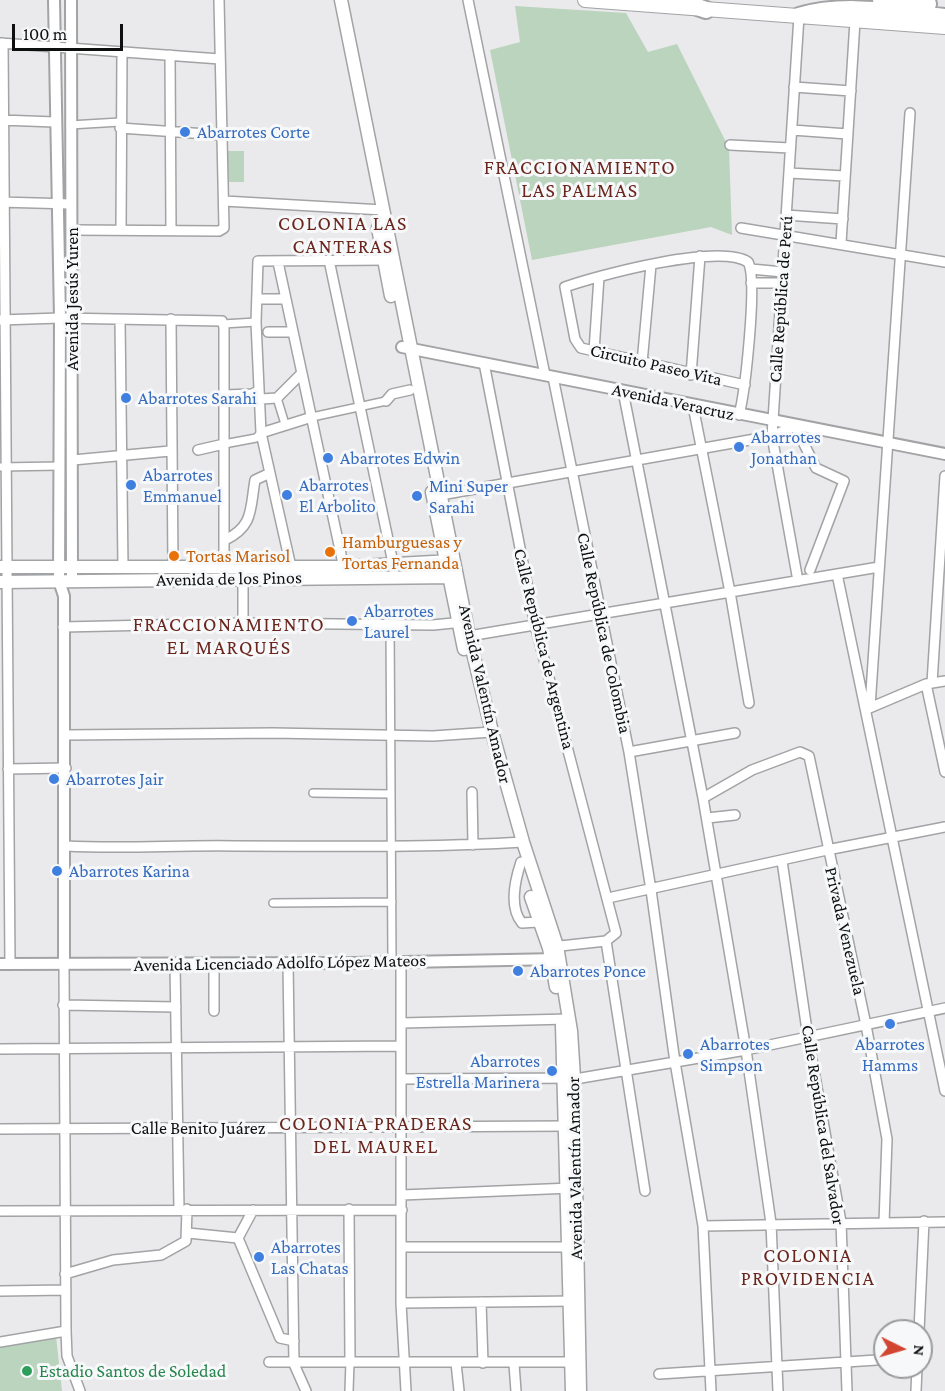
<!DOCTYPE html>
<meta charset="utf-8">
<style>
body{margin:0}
#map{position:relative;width:945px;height:1391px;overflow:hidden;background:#eaeaec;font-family:"Crimson Pro",serif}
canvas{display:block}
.north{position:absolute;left:873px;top:1319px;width:60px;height:60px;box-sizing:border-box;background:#f7f8fa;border:2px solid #9a9b9c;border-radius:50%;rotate:95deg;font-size:16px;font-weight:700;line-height:24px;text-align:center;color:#0e0f0f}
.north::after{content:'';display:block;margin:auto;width:21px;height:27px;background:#d14531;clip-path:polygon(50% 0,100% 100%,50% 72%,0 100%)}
.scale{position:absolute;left:12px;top:24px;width:111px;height:27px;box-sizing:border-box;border:3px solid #0e0f0f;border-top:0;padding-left:8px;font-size:18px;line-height:21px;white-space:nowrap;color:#0e0f0f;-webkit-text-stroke:4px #f7f8fa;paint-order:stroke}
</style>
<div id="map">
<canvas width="945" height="1391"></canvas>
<div class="north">N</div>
<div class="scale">100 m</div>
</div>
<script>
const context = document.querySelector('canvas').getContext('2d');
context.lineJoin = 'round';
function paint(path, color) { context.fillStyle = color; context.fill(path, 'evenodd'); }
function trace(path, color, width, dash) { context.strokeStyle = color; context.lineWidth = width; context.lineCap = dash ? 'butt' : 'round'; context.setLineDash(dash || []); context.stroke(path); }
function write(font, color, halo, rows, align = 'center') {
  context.font = font + ' "Crimson Pro",serif'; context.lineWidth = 6; context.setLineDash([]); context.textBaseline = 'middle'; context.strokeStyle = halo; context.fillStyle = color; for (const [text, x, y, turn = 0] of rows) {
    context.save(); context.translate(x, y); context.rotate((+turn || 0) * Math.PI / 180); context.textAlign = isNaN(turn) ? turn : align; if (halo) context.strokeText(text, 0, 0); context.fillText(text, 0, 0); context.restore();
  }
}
const green = new Path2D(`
 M515,6L626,13L648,52L677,44L729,148L732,235L711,227L532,260L490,50L520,42Z
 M227,151H244V182H227Z
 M56,1336L62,1391H0V1345Z`);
const pedestrian = new Path2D(`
 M70,125L120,122
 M223,324L256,322
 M224,394L252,393L258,390
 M277,398L285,424
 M312,417L386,401
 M224,444L256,438L261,433
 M0,467L60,466
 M390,624L392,962
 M313,793L391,794
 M273,903L392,902
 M349,1391L350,1362`);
const minor = new Path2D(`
 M468,0L545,375
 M0,43L220,59
 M3,43L10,964
 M170,55L171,230
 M794,87L851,91
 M1,120L55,122
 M120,128L221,135
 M792,130L848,134
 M730,145L790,148
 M789,173L845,176
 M224,201L383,210
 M0,202L71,204
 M786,215L843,219
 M741,228L945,262
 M72,230L219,231L224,228L219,0
 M121,230L122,52
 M841,243L855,21
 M329,260L393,563
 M278,262L345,573
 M751,269L783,272
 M751,283H782
 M257,299H286
 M171,319L173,567
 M0,320L60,318L222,321L224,327V567
 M120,320L123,567
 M268,332H293
 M594,351L599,277
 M484,363L535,625L616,933L606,941L551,947
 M642,363L651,265
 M691,375L700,256
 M553,377L629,752L651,890L675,1062L703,1226L711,1391
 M623,391L703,798L746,1050L771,1223L778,1391
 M261,399L277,398L302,373
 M386,401L392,394L410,390
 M693,406L730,592L749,703
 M739,415C745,392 758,280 748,262C719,243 599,275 565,287L575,339L581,348L745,385
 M261,433L312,417
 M198,450L224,444
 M73,460L170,451
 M435,496L772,436L795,426L816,468L844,481L810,570
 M225,540C254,526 250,509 255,480L270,473
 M291,567L261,433L256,322L258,261L388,260
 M837,574L945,1091
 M243,575V623
 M798,581L772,436L799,16
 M63,627L243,623L433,625L463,622
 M463,637L879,567
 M932,683L945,476
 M926,684L945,772
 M870,707L910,113
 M867,709L926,684L945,681
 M66,735L273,733L433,736L492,732
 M629,752L735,733
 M8,769L66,768
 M472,792L473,845
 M703,798L752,770L800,752L809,756L866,1025L887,1139L884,1223
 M707,818L735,815
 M66,846C122,849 178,845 235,846C331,846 427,848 523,842
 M782,861L808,1037L841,1222L847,1391
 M521,862C515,880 509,908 522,923L538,922
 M608,898L827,850L945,827
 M606,941L645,1191
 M401,962V1303L406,1391
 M288,963L294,1364L306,1391
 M175,964L179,1209
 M214,964V1011
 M64,965L66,1331L67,1356L80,1391
 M63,1005L176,1007
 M401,1023L569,1019
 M0,1049L401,1046
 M401,1079L581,1078L746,1050L945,1008
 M0,1129L570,1126
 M402,1195L571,1188
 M349,1209L350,1362
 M0,1211L402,1210
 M703,1226L945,1222
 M188,1233L238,1238
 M238,1238L280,1338L294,1341
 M238,1238L253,1210
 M402,1247H573
 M65,1274L113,1260L161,1255L186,1241L187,1209
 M0,1291L66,1290
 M481,1302L483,1363
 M401,1303L576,1301
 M919,1331L924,1221
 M0,1342L66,1331
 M269,1362H577
 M456,1363L459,1391
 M514,1364L516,1391
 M659,1374L877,1360
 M916,1391L917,1367`);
const tertiary = new Path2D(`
 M54,0L60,318L59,581L64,596V965
 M71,0L72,576
 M402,347L945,454
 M0,964L353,963L559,959`);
const secondary = new Path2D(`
 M341,0L469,636L492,732L523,842L557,946L571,1031L574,1078L580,1391
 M378,228L391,296
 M432,492L464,649
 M0,567H344L451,561
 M0,582L455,577
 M531,897L549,948L556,987
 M562,1025L572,1391`);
const primary = new Path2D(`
 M585,0L945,27`);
const motorway = new Path2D(`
 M678,0L706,10
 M881,0L928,4
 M799,16C845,2 897,13 945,17`);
const markers = [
 [185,132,6,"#3f7fe0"],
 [126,398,6,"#3f7fe0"],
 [739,447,6,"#3f7fe0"],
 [328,458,6,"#3f7fe0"],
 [131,485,6,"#3f7fe0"],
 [287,495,6,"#3f7fe0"],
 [417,496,6,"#3f7fe0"],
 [330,552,6,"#e8710a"],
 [174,556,6,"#e8710a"],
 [352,621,6,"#3f7fe0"],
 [54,779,6,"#3f7fe0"],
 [57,871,6,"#3f7fe0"],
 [518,971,6,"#3f7fe0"],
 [890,1024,6,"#3f7fe0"],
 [688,1054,6,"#3f7fe0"],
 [552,1071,6,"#3f7fe0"],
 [259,1257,6,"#3f7fe0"],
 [27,1371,6,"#2e9e5b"]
];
const shopNames = [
 ["Abarrotes Corte",197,132],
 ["Abarrotes Sarahi",138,398],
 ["Abarrotes",751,437],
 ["Jonathan",751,458],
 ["Abarrotes Edwin",340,458],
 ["Abarrotes",143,475],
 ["Emmanuel",143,496],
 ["Abarrotes",299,485],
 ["El Arbolito",299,506],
 ["Mini Super",429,486],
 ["Sarahi",429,507],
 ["Abarrotes",364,611],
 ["Laurel",364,632],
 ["Abarrotes Jair",66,779],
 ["Abarrotes Karina",69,871],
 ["Abarrotes Ponce",530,971],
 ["Abarrotes",700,1044],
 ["Simpson",700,1065],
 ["Abarrotes",890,1044,"center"],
 ["Hamms",890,1065,"center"],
 ["Abarrotes",540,1061,"right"],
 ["Estrella Marinera",540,1082,"right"],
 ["Abarrotes",271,1247],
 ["Las Chatas",271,1268]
];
const streetNames = [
 ["Avenida Jesús Yuren",72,299,-90],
 ["Calle República de Perú",781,299,-86],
 ["Circuito Paseo Vita",656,365,13],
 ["Avenida Veracruz",673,402,12],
 ["Avenida de los Pinos",229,579,-1],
 ["Calle República de Colombia",604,633,78],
 ["Calle República de Argentina",544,649,76],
 ["Avenida Valentín Amador",485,694,77],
 ["Privada Venezuela",845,931,77],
 ["Avenida Licenciado Adolfo López Mateos",280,963,-1],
 ["Calle República del Salvador",823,1125,81],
 ["Calle Benito Juárez",198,1128],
 ["Avenida Valentín Amador",575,1168,-91]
];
const foodNames = [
 ["Hamburguesas y",342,542],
 ["Tortas Fernanda",342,563],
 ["Tortas Marisol",186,556]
];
const leisureNames = [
 ["Estadio Santos de Soledad",39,1371]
];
const neighbourhoodNames = [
 ["FRACCIONAMIENTO",580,168],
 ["LAS PALMAS",580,191],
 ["COLONIA LAS",343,224],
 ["CANTERAS",343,247],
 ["FRACCIONAMIENTO",229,625],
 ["EL MARQUÉS",229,648],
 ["COLONIA PRADERAS",376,1124],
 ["DEL MAUREL",376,1147],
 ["COLONIA",808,1256],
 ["PROVIDENCIA",808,1279]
];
paint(green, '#bbd4be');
trace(pedestrian, '#a2a3a5', 10);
trace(minor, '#a2a3a5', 12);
trace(tertiary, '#a2a3a5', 14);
trace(secondary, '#a2a3a5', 15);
trace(primary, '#a2a3a5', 16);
trace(motorway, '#a2a3a5', 20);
trace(pedestrian, '#fff', 7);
trace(minor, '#fff', 9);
trace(tertiary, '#fff', 10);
trace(secondary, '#fff', 12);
trace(primary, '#fff', 14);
trace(motorway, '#fff', 16);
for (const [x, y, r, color] of markers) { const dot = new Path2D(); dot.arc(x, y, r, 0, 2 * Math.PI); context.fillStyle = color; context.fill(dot); trace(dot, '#f7f8fa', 2); }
write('18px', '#366cbe', '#f7f8fa', shopNames, 'left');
write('18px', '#0e0f0f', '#f7f8fa', streetNames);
write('18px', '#c56008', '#f7f8fa', foodNames, 'left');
write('18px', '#27864d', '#f7f8fa', leisureNames, 'left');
context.letterSpacing = '1.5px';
write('20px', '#6a261c', '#f7f8fa', neighbourhoodNames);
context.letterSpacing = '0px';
</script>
